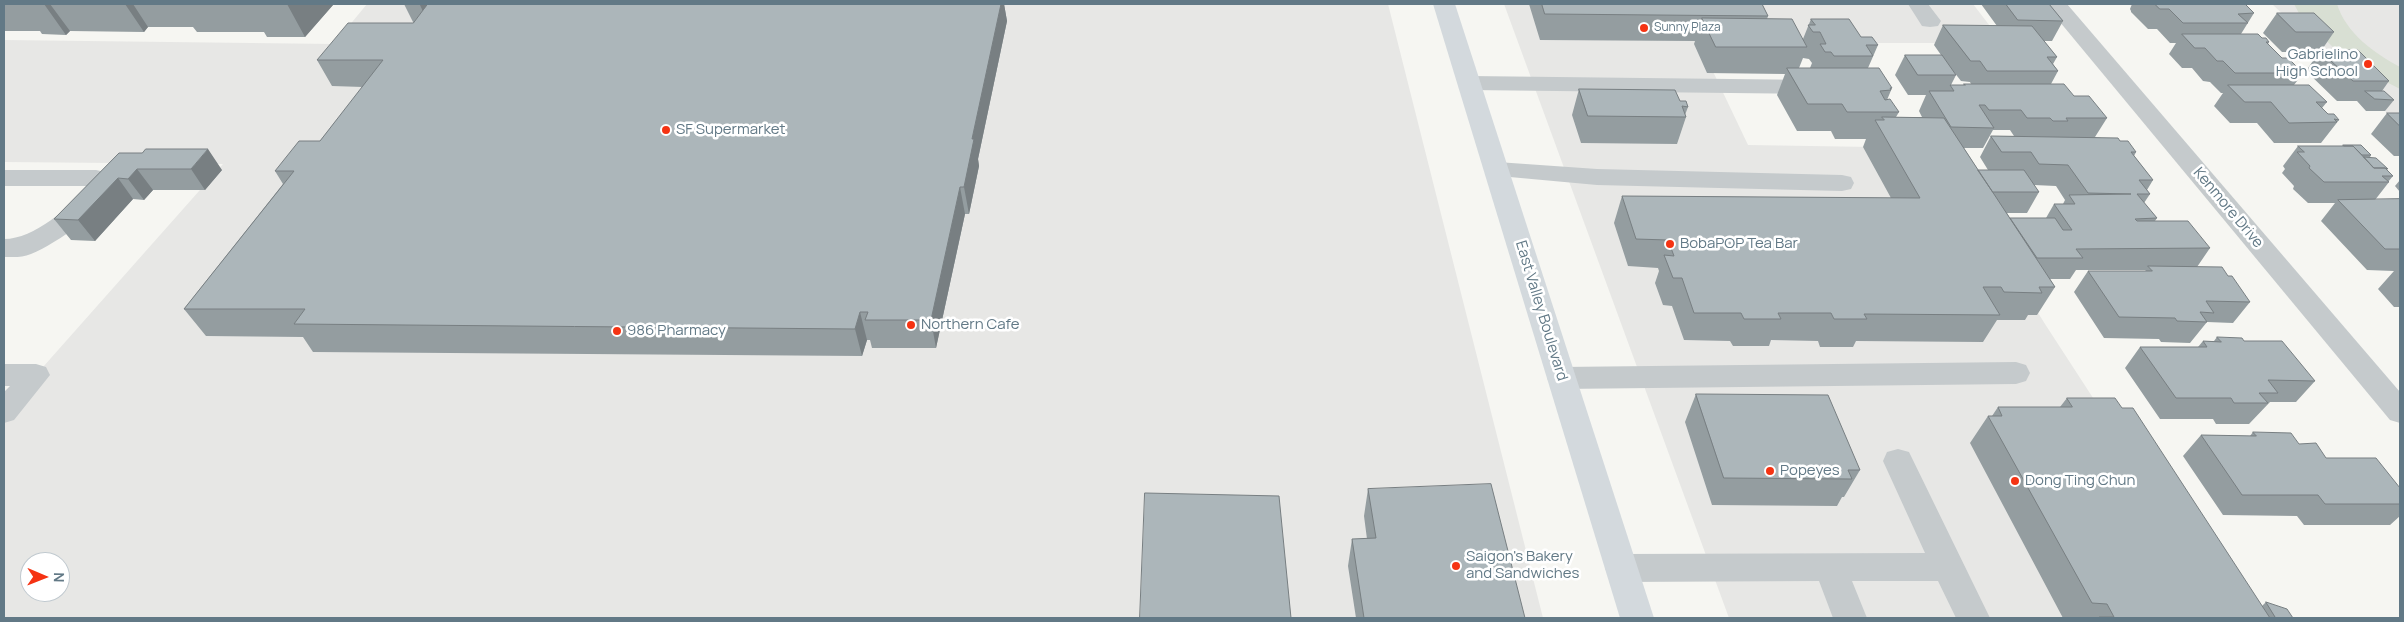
<!DOCTYPE html>
<style>
body{margin:0}
#map{position:relative;width:2404px;height:622px;overflow:hidden;background:#f6f6f2;font-family:Manrope,sans-serif}
canvas{display:block}
.frame{position:absolute;inset:0;border:5px solid #627986;pointer-events:none}
.north{position:absolute;left:20px;top:552px;width:50px;height:50px;box-sizing:border-box;background:#fff;border:1px solid #c0c9cf;border-radius:50%;rotate:91deg;font-size:14px;font-weight:700;line-height:20px;text-align:center;color:#627986}
.north::after{content:'';display:block;margin:auto;width:18px;height:22px;background:#f53313;clip-path:polygon(50% 0,100% 100%,50% 72%,0 100%)}
</style>
<div id="map">
<canvas width="2404" height="622"></canvas>
<div class="frame"></div>
<div class="north">N</div>
</div>
<script>
const context = document.querySelector('canvas').getContext('2d');
context.lineJoin = 'round';
function paint(path, color) { context.fillStyle = color; context.fill(path, 'evenodd'); }
function trace(path, color, width, dash) { context.strokeStyle = color; context.lineWidth = width; context.lineCap = dash ? 'butt' : 'round'; context.setLineDash(dash || []); context.stroke(path); }
function write(font, color, halo, rows, align = 'center') {
  context.font = font + ' Manrope,sans-serif'; context.lineWidth = 5; context.setLineDash([]); context.textBaseline = 'middle'; context.strokeStyle = halo; context.fillStyle = color; for (const [text, x, y, turn = 0] of rows) {
    context.save(); context.translate(x, y); context.rotate((+turn || 0) * Math.PI / 180); context.textAlign = isNaN(turn) ? turn : align; if (halo) context.strokeText(text, 0, 0); context.fillText(text, 0, 0); context.restore();
  }
}
const built = new Path2D(`
 M367,4H1388L1543,618H4V411L223,164L4,162V40L334,44ZM30,562H60V592H30Z
 M1504,4H1973L2003,43H1772L1698,40L1748,145L1935,148L2045,324L2236,618H1729Z
 M2272,4H2400V125Z`);
const green = new Path2D(`
 M2294,4H2337C2346,33 2374,53 2400,67V89L2350,63L2301,17Z`);
const lane = new Path2D(`
 M1908,4H1928L1941,21L1938,26L1930,27L1922,26Z
 M1469,76L1818,80L1826,82L1829,87L1826,92L1818,94L1469,90L1461,88L1458,83L1461,78Z
 M1497,162L1597,169L1842,175L1851,177L1854,183L1851,189L1842,191L1597,185L1488,175L1485,170L1488,165Z
 M4,170H96L105,172L118,186C103,210 58,243 31,254C22,258 13,257 4,257V239C35,239 68,207 91,186H4Z
 M2016,362L2026,365L2030,373L2026,381L2016,384L1561,389L1551,386L1547,378L1551,370L1561,367Z
 M4,364H36L46,367L50,375L14,420L4,423V392L10,386H4Z
 M1898,449L1909,452L1990,618H1956L1938,581H1852L1867,618H1833L1819,581L1621,582L1609,578L1605,568L1609,558L1621,554L1925,553L1883,461L1887,452Z`);
const street = new Path2D(`
 M2045,4H2067L2400,392V423L2390,420Z`);
const primary = new Path2D(`
 M1433,4H1455L1654,618H1620Z`);
const wall = new Path2D(`
 M4,4H333V5L305,37H267L264,32H197L193,27H148L144,32L70,31L66,35L42,34L40,31H4Z
 M404,4H1004L1007,21L978,159L979,166L969,214H965L936,348H872L870,340H867L862,356L313,352L303,337L206,336L184,309L283,184L275,171L320,141L363,87L332,86L317,60L413,23V22Z
 M1529,4H1762L1768,16L1767,19L1803,39L1811,19L1861,37L1878,45L1868,68L1892,88L1887,100L1899,112L1896,117H1922L1919,111L1926,95H1908L1895,75L1905,55H1941L1934,45L1943,25L1997,26L1981,4H2049L2063,21L2052,41H2044L2057,57L2053,64L2058,71L2051,84L2074,96L2107,118L2095,137L2120,141L2136,152L2134,156L2153,180L2147,190L2150,194L2144,203L2157,218L2155,221L2210,248L2197,267L2250,302L2233,323L2207,322L2190,343L2161,342L2159,339L2104,338L2074,292L2088,271H2145L2146,270H2076L2070,279H2050L2055,287L2037,315H2028L2025,320H1997L1983,342L1856,341L1853,347H1820L1818,341L1771,340L1769,346H1733L1730,341L1684,340L1672,306L1663,305L1655,283L1659,271L1658,268L1628,266L1614,223L1622,196L1891,198L1863,147L1866,139H1835L1831,131H1797L1777,95L1785,74L1707,73L1694,44L1695,41L1540,40ZM1803,58L1809,59L1812,63L1810,68H1799ZM1954,72L1961,81L1970,82L1971,84H1964L1963,85H1951L1956,75ZM1993,130H2010L2014,136H1991L1980,157L1988,170H1978L1964,148H1983ZM2034,185L2056,186L2065,200L2063,204H2054L2046,218H2010L2007,213H2027L2039,192Z
 M2128,4H2245L2254,13L2241,34L2262,38L2269,42L2268,44L2282,58L2303,73L2294,85L2327,102L2322,108L2328,114L2339,120L2321,143H2274L2257,123H2230L2214,106L2223,93H2221L2210,82L2203,81L2192,68H2182L2169,54L2176,43H2170L2157,29H2148L2131,12V11L2130,9L2132,4Z
 M2277,13L2334,32L2321,51L2389,81L2382,91L2394,100L2385,111H2366L2357,101H2337L2306,71L2319,52H2282L2263,33Z
 M1579,89L1680,101L1688,107L1685,115L1686,117L1677,144L1581,143L1572,115Z
 M2387,113H2400V156H2394L2371,134Z
 M2343,145L2371,155L2370,157L2387,170L2393,176L2388,182H2389L2375,200L2400,199V307H2394L2378,289L2394,271L2367,270L2321,221L2335,203H2308L2293,189L2294,186L2282,173L2285,169L2283,166L2298,146H2343Z
 M119,153L222,170L205,190H153L144,200L133,199L95,241L71,240L54,219Z
 M2400,180V192L2395,186Z
 M2217,337L2244,341L2315,381L2296,402H2270L2249,424H2216L2213,419H2160L2125,368L2140,347H2198L2203,341H2214Z
 M1696,394L1860,470L1844,497H1842L1837,506L1712,505L1685,422Z
 M2067,398L2262,606L2266,602L2293,618H2363H2063L1970,443L1988,416H1992L1998,407H2060Z
 M2253,432L2299,444L2326,458L2400,488V516L2390,525H2304L2297,516L2223,515L2183,456L2201,435L2250,436Z
 M1368,489L1525,618H1356L1348,566L1352,539H1367L1364,516Z`);
const shadedWall = new Path2D(`
 M44,4H50L70,31L66,35Z
 M125,4H133L148,27L144,32Z
 M287,4H333V5L305,37Z
 M424,4H429L432,31L420,5Z
 M1001,4H1004L1007,21L978,159L979,166L969,214L964,187L972,139Z
 M208,149L222,170L205,190L191,169Z
 M137,169L153,190L144,200L128,179Z
 M118,178L133,199L95,241L78,220Z
 M960,187L965,214L936,348L931,320Z
 M860,312L867,340L862,356L855,329Z`);
const building = new Path2D(`
 M428,4H1001L972,139H974L964,187H960L931,320H865L868,312H860L855,329L294,324L305,309H184L294,171H275L299,141H320L383,60H317L348,23H413Z
 M1542,4H1762L1768,16L1545,14Z
 M2006,4H2049L2063,21L2018,20Z
 M2155,4H2245L2254,13L2238,14L2248,23H2183L2169,9H2160Z
 M2277,13H2314L2334,32H2296Z
 M1702,18L1792,19L1807,47H1716Z
 M1811,19H1849L1861,37H1872L1878,45H1866L1873,56H1834L1831,52H1825L1820,44H1826L1820,32H1813L1808,25H1815Z
 M1943,25L2032,26L2057,57H2047L2058,71H1987L1980,61H1971Z
 M2182,34H2258L2262,38H2266L2269,42H2266L2282,58H2288L2303,73H2235L2223,61H2217L2205,48H2195Z
 M2358,50L2389,81H2353L2320,51Z
 M1905,55H1942L1956,75H1918Z
 M1787,68H1879L1892,88H1890L1891,90L1880,91L1885,100L1890,99L1899,112H1847L1842,104H1808Z
 M1964,84H2064L2074,96H2089L2107,118H2066L2068,121H2053L2050,118H2027L2021,110H1989L1985,105H1979L1994,128L1951,127L1929,91H1954L1950,85H1965Z
 M2228,85H2309L2327,102H2316L2328,114H2334L2339,120L2334,119L2337,122L2289,123L2271,102H2245Z
 M1579,89L1675,90L1680,101H1686L1688,107L1682,106L1686,117L1588,116Z
 M2365,91H2384L2394,100L2375,99Z
 M2387,113H2400V126Z
 M1882,117L1944,118L2055,287H2039L2042,293L2004,292L2001,287H1983L2000,315L1864,314L1867,319H1834L1831,313H1778L1781,319H1744L1741,313H1694L1682,278H1673L1664,255L1674,256L1668,240L1636,239L1622,196L1920,198L1875,120H1884Z
 M1991,136L2118,138L2120,141H2128L2136,152H2131L2153,180H2139L2150,194H2137L2157,218L2135,219L2137,221H2188L2210,248L2076,249L2083,258H2037L2010,218H2055L2063,230H2072L2054,204H2075L2069,195L2131,194L2088,193L2068,165L2039,164L2031,152H2002Z
 M2343,145H2361L2371,155H2362L2353,146H2344Z
 M2298,146H2353L2374,168H2385L2393,176H2382L2389,182H2324L2309,168L2310,166L2297,152H2304Z
 M146,149H208L191,169H137L128,179L118,178L78,220L54,219L119,153H142Z
 M2364,157L2376,158L2388,169L2385,168H2374Z
 M1978,170H2024L2039,192H1993Z
 M2400,199V249H2385L2338,200Z
 M2148,266L2222,267L2228,276H2232L2250,302L2206,301L2214,313L2200,312L2207,322L2177,321L2175,318L2119,317L2088,271H2152Z
 M2217,337L2242,338L2244,341H2282L2315,381L2268,380L2278,393H2259L2268,403H2234L2231,398H2176L2140,347H2207L2203,341L2221,342Z
 M1696,394L1828,395L1860,470H1848L1852,479L1724,478Z
 M2067,398H2115L2122,408H2133L2270,618H2100L2099,617H2114L2107,604L2092,603L1988,416H2002L1998,407H2072Z
 M2253,432L2291,433L2299,444L2316,443L2326,458H2376L2400,488V504H2325L2318,495H2242L2201,435L2256,436Z
 M1491,484L1525,618H1364L1352,539L1376,538L1368,489Z
 M1145,493L1279,496L1291,618H1140Z
 M2266,602L2287,609L2293,618H2363H2276Z`);
const markers = [
 [1644,28,5,"#f53313"],
 [2368,64,5,"#f53313"],
 [666,130,5,"#f53313"],
 [1670,244,5,"#f53313"],
 [911,325,5,"#f53313"],
 [617,331,5,"#f53313"],
 [1770,471,5,"#f53313"],
 [2015,481,5,"#f53313"],
 [1456,566,5,"#f53313"]
];
const farPoinames = [
 ["Sunny Plaza",1654,28]
];
const poiNames = [
 ["Gabrielino",2358,55,"right"],
 ["High School",2358,72,"right"],
 ["SF Supermarket",676,130],
 ["BobaPOP Tea Bar",1680,244],
 ["Northern Cafe",921,325],
 ["986 Pharmacy",627,331],
 ["Popeyes",1780,471],
 ["Dong Ting Chun",2025,481],
 ["Saigon's Bakery",1466,557],
 ["and Sandwiches",1466,574]
];
const streetNames = [
 ["Kenmore Drive",2228,208,50],
 ["East Valley Boulevard",1541,311,73]
];
paint(built, '#e7e7e5');
paint(green, '#d8dfd3');
paint(lane, '#c5cacc');
paint(street, '#c5cacc');
paint(primary, '#d3d9dd');
paint(wall, '#949da0');
paint(shadedWall, '#787f82');
paint(building, '#acb6ba');
trace(building, '#787f82', 1);
for (const [x, y, r, color] of markers) { const dot = new Path2D(); dot.arc(x, y, r, 0, 2 * Math.PI); context.fillStyle = color; context.fill(dot); trace(dot, '#fff', 2); }
write('12px', '#627986', '#fff', farPoinames, 'left');
write('15px', '#627986', '#fff', poiNames, 'left');
write('15px', '#627986', '#fff', streetNames);
</script>
